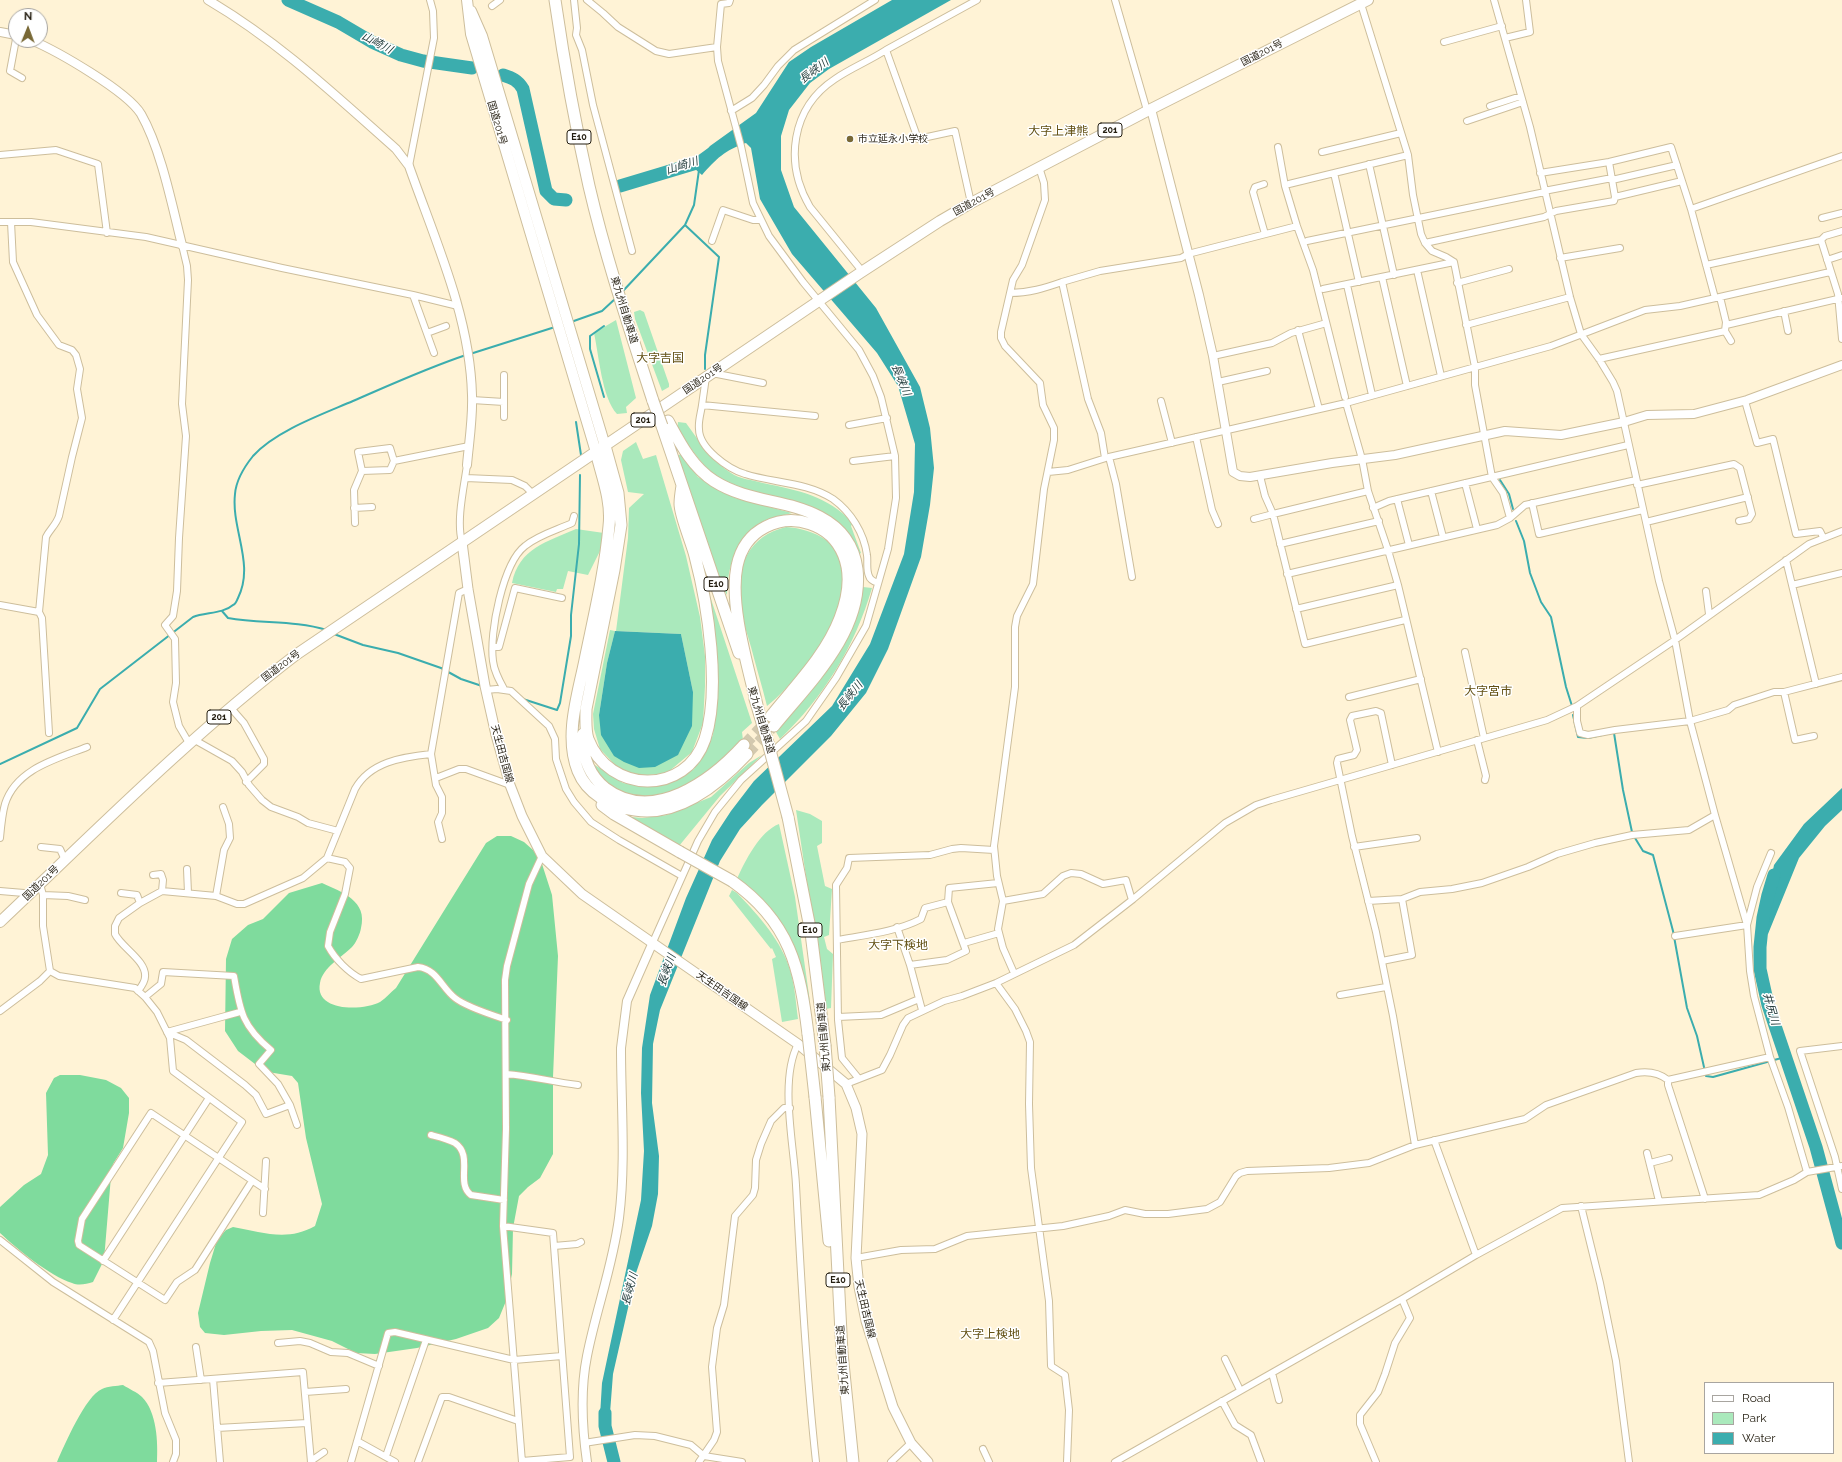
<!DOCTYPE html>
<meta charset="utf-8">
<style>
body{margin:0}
#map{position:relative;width:1842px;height:1462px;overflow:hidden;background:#fff3d6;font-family:Raleway,sans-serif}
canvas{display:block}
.legend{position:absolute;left:1704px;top:1382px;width:130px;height:72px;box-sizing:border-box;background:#fff;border:1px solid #a8a5a0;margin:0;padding:5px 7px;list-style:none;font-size:12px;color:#251f12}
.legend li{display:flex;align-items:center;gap:8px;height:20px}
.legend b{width:20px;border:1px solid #a8a5a0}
.north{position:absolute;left:8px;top:8px;width:40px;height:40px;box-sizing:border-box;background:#fff;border:1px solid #a8a5a0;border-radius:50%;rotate:1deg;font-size:11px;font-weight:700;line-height:16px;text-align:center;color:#251f12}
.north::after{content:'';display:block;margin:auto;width:14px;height:18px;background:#786835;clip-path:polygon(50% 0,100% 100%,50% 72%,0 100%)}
</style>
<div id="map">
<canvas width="1842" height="1462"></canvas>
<ul class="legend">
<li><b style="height:5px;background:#fff"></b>Road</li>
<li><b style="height:11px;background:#aae9bc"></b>Park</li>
<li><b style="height:11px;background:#3badae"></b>Water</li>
</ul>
<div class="north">N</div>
</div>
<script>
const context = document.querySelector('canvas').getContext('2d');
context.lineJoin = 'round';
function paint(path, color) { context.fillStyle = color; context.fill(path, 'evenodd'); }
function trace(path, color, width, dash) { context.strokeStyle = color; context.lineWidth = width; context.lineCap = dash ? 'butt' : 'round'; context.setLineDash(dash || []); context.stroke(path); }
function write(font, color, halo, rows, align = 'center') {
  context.font = font + ' Raleway,"Noto Sans JP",sans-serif'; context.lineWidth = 3; context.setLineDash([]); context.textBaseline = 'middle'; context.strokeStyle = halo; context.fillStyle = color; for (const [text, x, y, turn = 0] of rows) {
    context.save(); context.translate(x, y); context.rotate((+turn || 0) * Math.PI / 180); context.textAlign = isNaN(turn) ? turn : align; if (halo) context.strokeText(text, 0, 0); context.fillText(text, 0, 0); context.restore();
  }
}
const green = new Path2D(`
 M640,310L644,312L669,384V387L662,391L635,319L634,312Z
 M616,320L636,398L626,407L627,413L617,414C602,398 599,356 594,333Z
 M678,422L686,423C699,441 712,461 731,473C739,479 753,480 763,483C800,491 826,495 853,523L851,526L861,553L859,554C846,510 792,502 754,492C746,490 735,489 728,484C711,475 700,461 689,446C684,439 676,432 678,422Z
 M636,442L643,459L656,455L686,556L700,617L705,656V686L703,723L692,752L667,773L639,776L617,767L600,749L594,729L593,714L610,630L615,631L607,663L599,715L693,692L681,634L616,631L628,538L629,508L644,494L628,492L621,460L623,451Z
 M681,454L698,477L735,498L792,513C783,516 770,517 762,522C737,537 727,567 727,595L723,588L677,456Z
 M786,527C815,529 844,543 845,577C845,583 842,591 841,597C839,604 839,612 836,618C826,644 789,689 767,706C762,686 756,666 751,647C747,632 741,617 740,602C736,565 749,536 786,527Z
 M576,529L604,533L600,551L588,575L568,571L563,589H557L556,592L512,583C519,548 547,542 576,529Z
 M863,587L872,588C855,646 824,697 780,739L776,732L805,697L858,611Z
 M709,593L752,723L742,732L743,740C712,769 676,802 629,796C624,795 618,790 613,787C605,783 596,774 595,765L623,783L654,787L676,780L694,769L713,735L715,709L706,594Z
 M762,755L720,796L679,846L631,819L632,817L642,818L667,815L711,797L749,763Z
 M796,810L810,814L822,821V843L817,846L825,886L832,889L829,935L824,937L827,949L833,954L831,1008L826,1009Z
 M779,824L795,897L810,1002L793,945L737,879C745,861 760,831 779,824Z
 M732,890L737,893C760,917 782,941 791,973C795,988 796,1004 798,1019L782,1022L772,959L776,957L772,948L771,949L729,896Z`);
const forest = new Path2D(`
 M497,836H511L524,842L533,850L542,864L552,895L558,956L553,1077V1154L540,1178L528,1187L519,1196L513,1228L512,1274L506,1301L499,1318L488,1328L456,1339L417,1348L375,1354L356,1353L332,1341L292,1330L261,1331L224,1335L205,1333L200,1327L198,1313L210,1263L217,1240L226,1230L233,1227C262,1232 287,1242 315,1226L322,1204L306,1138L298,1083L292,1076L268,1072L255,1064L238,1051L225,1031L226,959L232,939L248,925L263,919L289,893L322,883C342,892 368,901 361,928C360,934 356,943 352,947C341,958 323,967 320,983C314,1012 363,1011 380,1002C386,998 391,992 396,988L486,843Z
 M60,1075H80L106,1080L121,1088L129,1098V1113L123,1148L113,1164L111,1176L104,1260L93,1282C86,1284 79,1286 72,1283C50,1276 17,1249 0,1233V1207L24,1185L41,1174L48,1155L46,1093L54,1078Z
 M123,1385C129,1389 137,1392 142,1397C157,1412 158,1442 157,1462H57C64,1446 86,1395 102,1389C108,1386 117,1386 123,1385Z`);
const water = new Path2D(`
 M892,0H951L829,69L810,83L789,110L781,136V170L794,207L876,308L920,387L930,428L934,468L930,505L921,557L888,649L866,693L831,736L762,805L740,829L720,861L660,1010L653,1044L652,1103L659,1156L658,1194L652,1226L636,1273L613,1374L609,1426L604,1436L600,1416L602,1383L641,1200L644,1151L641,1093L642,1048L650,995L686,898L712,840L731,811L754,781L832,706L870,644L904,554L914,492L915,444L898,386L877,353L792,254L760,199L751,148L746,143C725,150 716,159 702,175L695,169L698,160L710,146L756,113L789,62L811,47Z
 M615,631L681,634L693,692L692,726L678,755L655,767L639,768L624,762L614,756L601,735L599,715L607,663Z
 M1842,788V810L1825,826L1799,858L1768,934L1759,938L1774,865L1804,824Z`);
const stream = new Path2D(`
 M685,225L719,257L705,355V369
 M622,292L685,225L694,205L699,170
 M571,322L602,311L616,298
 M604,326L590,336V349L604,397
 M470,354L555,327
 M576,422L581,455
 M1500,480L1509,494L1513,509
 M1516,521L1524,541L1530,573L1541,602L1551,617L1566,687L1572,706
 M222,611L228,618C261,624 294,620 327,630
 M334,634L363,645L398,653L441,668L461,679L482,686
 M523,699L557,710L560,703L571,636V615L579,544L580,475
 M1573,715L1578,737L1588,738L1602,735
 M1612,733H1614L1623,790L1632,832
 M0,764L77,728L100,689L193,617C205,612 223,614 233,605C236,604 237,600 238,598C255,564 231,529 235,494C236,481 245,466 253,456C275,431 323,414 353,401C390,385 427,368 466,355
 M1635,838L1643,851L1653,855L1673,931L1687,1008L1697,1036L1706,1076L1713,1077L1785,1057`);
const river = new Path2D(`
 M288,0L338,22L372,42L401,55L423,61L472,68
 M503,75C512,78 518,80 523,89L546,191L554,199L566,200
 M620,186L700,162L711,154
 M1774,875L1768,895L1763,918L1760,947V969L1768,1005L1816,1147L1842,1243
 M605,1413V1426L614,1462`);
const motorwayTunnel = new Path2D(`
 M744,745L769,719
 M747,754L771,729`);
const minor = new Path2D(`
 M574,0L577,28L576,35L582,50L593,105L632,251
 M587,0L603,13L618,27L656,51L669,54L717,47
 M1115,0L1146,107L1151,109
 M1494,0L1530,127L1570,297L1581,334L1599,359L1613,382L1617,391L1659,581L1675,640L1690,721L1715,815L1747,925L1750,971L1754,996L1770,1057L1788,1107L1807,1172
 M1361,4L1408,155L1413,195L1421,234L1425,243L1432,251L1446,257L1454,262L1475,367V385L1492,477L1503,493L1510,518
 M492,6L500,0
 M1505,38L1530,32L1526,0
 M16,39L10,71L22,78
 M1444,42L1502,26
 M1490,106L1521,96
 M731,111L752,98L764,85L778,66L794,50L875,0
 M1467,121L1523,102
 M1278,147L1285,186L1297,226L1313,270L1345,397
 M1322,152L1401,133
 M0,155L56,150L98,164L107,233
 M1609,162L1615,197
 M1369,164L1394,275
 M409,166L434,38L433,11L430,0
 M1334,173L1359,282
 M1540,173L1609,162L1671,147L1691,209L1715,298
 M1612,180L1677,165
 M1264,184L1255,187L1253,192L1265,234
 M1289,184L1408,155
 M1544,191L1612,178
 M971,203L955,131L918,139L886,50L977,0
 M1691,209L1842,156
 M1822,218L1842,213
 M0,222H31L146,237L282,268L413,295L458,306
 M11,222L13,262L37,315L59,345L72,350L76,355L80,369L77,389L82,418L72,457L59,516C56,525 50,529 46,537L39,612
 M1821,240L1838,294L1842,339
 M712,241L723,210L753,220H761
 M1307,241L1545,192
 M1425,243L1544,217L1556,211L1614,201L1615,197L1682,181
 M182,245L187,266L188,280L182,404L186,436L179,538L177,591L173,616L165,625L175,639L176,683L173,702L179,726L189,743
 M1560,258L1620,248
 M1827,260L1842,255
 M1706,265L1821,240L1825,236L1842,231
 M1417,270L1441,376
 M862,271L810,207C784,163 791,108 835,79C851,68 869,61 886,50
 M1382,277L1407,386
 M1062,282L1100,271L1181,258L1188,254L1297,226
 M1457,283L1509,269
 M1347,285L1372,395
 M1323,289L1454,262
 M1010,293C1029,293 1045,288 1062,282L1088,399L1101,433L1105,458
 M413,295L434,353
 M1784,311L1788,331
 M1466,325L1570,297
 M1726,325L1842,298
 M1298,330L1319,409
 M1725,331L1731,341
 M427,333L446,326
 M1213,356L1272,343L1291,333L1323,324
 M1599,359L1725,331L1726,322L1720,297
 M712,373L763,383
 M706,377L702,405L815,416
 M1218,382L1267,371
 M472,400L504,402V375
 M1161,401L1172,443
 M1745,401L1757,443L1773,439L1796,534L1820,531L1823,537
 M504,402V417
 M1346,403L1362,459L1368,491L1388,550L1398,585L1438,752
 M702,405C701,413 698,421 699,429C699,448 728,469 745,474C773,483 807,482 833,499C851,512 864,533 867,555C868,561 866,570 869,576C870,580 875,582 878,583
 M849,425L887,418
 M1196,437L1212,510L1218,524
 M1109,457L1116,484L1132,577
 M394,461L390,470L362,471L358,452L390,448L394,461L469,446
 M853,461L895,456
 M1048,472L1068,470L1109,457L1346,403L1551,346L1645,310L1680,306L1830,272
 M466,478L512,480L525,486L533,494
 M1465,483L1477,529
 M1637,485L1734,464L1740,468L1752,514L1749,519L1739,521
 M1368,491L1273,514L1305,644L1405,620
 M1431,491L1443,537
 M1397,499L1409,545
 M1532,503L1539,534L1643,510
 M354,508L372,507
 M1373,508L1389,501L1628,445
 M1254,519L1273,514L1265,496L1260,476
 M1646,522L1748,497
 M355,523L354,490L362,471
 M462,542C456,521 464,487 467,465
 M1280,544L1379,521
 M1786,560L1792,585L1842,573
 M1287,574L1497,525L1510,518L1525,505L1636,480
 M1792,585L1816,684
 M1706,591L1709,614
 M0,605L39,612L42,618L49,733
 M1296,609L1398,585
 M493,647H499L515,588L562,598
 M1465,652L1484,738
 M504,689C499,680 494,671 493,661C489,633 503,563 525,546C538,535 557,530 572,523L574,516
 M486,690L497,689L511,691L549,726L555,739L556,759L566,789L574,802L591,822L619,840L682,876
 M1784,692L1795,740L1814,736
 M1349,697L1421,679
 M1577,706V721L1580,733L1588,735L1615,730L1690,721L1728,710L1734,705L1774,692H1784L1842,677
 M230,707L244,723L264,759V764L246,782
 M193,739L232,761L242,772L249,785L262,800L271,807L298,817L308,823L338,831
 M1477,740L1486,776L1485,780
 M431,754C402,757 370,762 355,789L327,858L345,862L350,868L345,894L330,932L328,946C335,959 348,972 361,979L418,967C437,969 441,987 455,998C466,1007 492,1015 507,1020
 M1392,765L1381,713L1376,711L1352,716L1350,720L1357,750L1354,755L1338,759L1337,763L1352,836L1376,932L1393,1016L1415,1145
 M436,778L459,769H466L510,785
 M0,838C1,827 2,815 5,804C16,769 56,759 87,747
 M442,839L438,822L442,813V797L436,785L431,754L459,593L468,589
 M41,847L60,849L65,860
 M1354,847L1417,838
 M187,869L188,893
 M153,875L161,874L163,880L162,891
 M0,891L24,893L28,896
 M121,893L137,895L140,903
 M43,895L68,896L85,900
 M216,896L224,850L230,838L229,824L223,807
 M1003,901L1043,894L1063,876L1071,873L1081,874L1103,884L1126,880L1132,900
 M1368,901L1402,899L1420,892L1452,889L1482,883L1528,867L1557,854L1595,843L1632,835L1689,830L1715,815
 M897,927L910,965L922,1010
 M1675,936L1747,925L1757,887L1771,853
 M837,940C865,935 896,932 921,919L925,908L948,902
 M653,942L698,841L715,812L741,780L806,721L836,678L866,626L888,549L896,498L895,456L881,397L873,376L859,350L803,282L769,236L753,203L741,146L718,61L717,47L721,4L729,3L730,0
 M964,943L999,933
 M1382,961L1412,955L1402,899
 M910,965L947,960L966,951L948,902L949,888L998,883
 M50,971L59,976L135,988L145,997L157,1012L170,1038L173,1071L242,1122L113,1320
 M1014,973L1003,948L998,929L1003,901L997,876L994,846L1015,687V627L1017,616L1033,584L1044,489L1054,440V428L1043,405L1040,383L1005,346L1001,338V332L1013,280L1022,265L1045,200L1044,183L1039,167
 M996,983L1015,1009L1026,1031L1030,1042L1029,1104L1031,1168L1049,1301L1051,1366L1065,1375L1069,1410L1067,1462
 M138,991C141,987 145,982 145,977C147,961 121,947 115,934V926L119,918L140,903L162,891L216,896L237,904H244L303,878L327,858
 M1340,995L1386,987
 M145,997L161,984L163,972L234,976C240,1011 242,1026 271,1050L259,1064L278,1084L290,1105L297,1125
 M0,1011L40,981L50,971L43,926V895L40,884
 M838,1017L881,1015L919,999
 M167,1032L186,1040L245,1085L256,1095L266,1114L290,1105
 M167,1032L240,1012
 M798,1044C779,1080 794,1145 796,1185C801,1277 806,1370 816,1462
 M1842,1046L1800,1051L1835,1157L1842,1189
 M506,1074C531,1076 553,1082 578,1085
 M859,1079L842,1058L838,1020L836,885L847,868L849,858L930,855L952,849L961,848L994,850
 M1668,1080V1085L1705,1199
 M846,1084L882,1070L890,1055L903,1025L908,1018L944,1001L962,996L996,983L1074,945L1132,900L1225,823L1256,805L1271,800L1547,720L1577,706L1675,640L1809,544L1842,531
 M431,1135C439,1137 448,1139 455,1143C474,1156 455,1183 471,1195L504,1200
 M1434,1140L1476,1255
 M1647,1153L1659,1201
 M1650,1163L1669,1158
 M252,1181L195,1270L177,1282L165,1300L79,1245L78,1241L82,1219L151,1113L265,1189
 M1581,1206L1600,1283L1616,1361L1629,1462
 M263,1213L266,1161
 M503,1226L553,1233L570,1457L522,1461
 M0,1240L53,1282L149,1342L153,1351L165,1413L176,1440V1454L173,1462
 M554,1246L577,1244L581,1242
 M856,1258L901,1250L935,1249L967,1236L1063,1226L1109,1216L1125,1210L1145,1214H1168L1207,1209L1220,1202L1236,1176L1240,1173L1247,1171L1329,1168L1369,1163L1415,1145L1525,1119L1546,1105L1636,1073C1648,1071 1658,1072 1668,1080L1770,1057
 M103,1261L209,1098
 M278,1343L300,1341L310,1343L331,1352L348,1353L379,1366
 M196,1347L201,1380
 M1225,1359L1240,1390
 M1272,1373L1279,1400
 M213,1379L220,1462
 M158,1383L303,1372L311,1462
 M305,1392L346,1389
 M1222,1401L1235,1425L1251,1435L1261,1462
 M217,1428L307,1423
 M357,1441L395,1462
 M584,1443L635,1435L655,1436L691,1445L704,1456L742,1462
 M983,1449L989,1462
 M386,1456L426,1340
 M311,1461L324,1452
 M351,1462L388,1333L395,1332L514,1360L562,1356
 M418,1462L442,1397H449L518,1421
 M522,1462L503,1226L506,1129L505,980L507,966L529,884L542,856
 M699,1462L714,1440L717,1432L712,1367L717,1328L724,1305L735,1216L753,1195L755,1188L756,1160L761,1144L771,1121L784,1108H790
 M891,1462L911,1443
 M1115,1462L1402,1299L1476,1255L1562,1208L1759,1195L1794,1180L1807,1172L1842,1166
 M1376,1462L1360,1424V1415L1378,1392L1385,1374L1395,1343L1410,1318L1402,1299`);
const tertiary = new Path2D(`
 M208,0C278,41 336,96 396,149L409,166C435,240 470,316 472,395C473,418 469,442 467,465
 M0,32L16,35
 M31,40C57,51 127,91 141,114C161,149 172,205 182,245
 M1151,109L1199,295L1213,356L1233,472L1240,476L1250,477L1332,463L1395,455L1505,431L1561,435L1624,422L1647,415L1694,414L1747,400L1842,365
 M587,1462C582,1427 580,1391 587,1356C596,1310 613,1265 619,1218C626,1163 621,1104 621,1048L627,1001L653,942`);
const secondary = new Path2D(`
 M462,542L468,589L485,686L496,735L510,785L522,816L542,856L582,894L798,1044L846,1084L856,1108L862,1134L856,1258L859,1287L866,1321L893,1407L911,1443L928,1462`);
const trunk = new Path2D(`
 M467,0L471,34L596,452
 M471,11L482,36L605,446
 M0,922C97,830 191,735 297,654L860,273L940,221L971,203L1151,109L1368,0`);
const motorway = new Path2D(`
 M555,0C564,62 575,124 589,186C606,259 630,330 653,401
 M668,421C680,443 692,467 714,481C749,503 787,499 820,517C841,528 854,546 857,569C864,631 809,683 774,726
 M662,426L739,653
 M605,446L618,493L621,525L614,570L586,709C586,719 585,730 588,739C609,794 686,796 705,739C721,690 708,605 695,556C692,543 680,516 680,504C680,498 681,492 682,486
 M596,452C602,476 612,501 609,526C605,571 594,616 585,660C578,695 564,736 578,771C587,794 612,807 635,810C679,817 719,784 747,754
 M755,699L768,743
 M757,705C748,666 729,605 737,566C753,489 881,513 840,618C826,655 795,686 771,716
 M583,734C582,755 588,774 605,788C653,825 712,780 744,745
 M602,805L614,814L680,852
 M788,817L811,933L825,1045
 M732,881C790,922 800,968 808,1034
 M815,1097L829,1241
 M829,1097L842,1353L853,1462`);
const motorwayBridge = new Path2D(`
 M653,401L662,426
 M768,743L788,817
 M680,852L732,881
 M808,1034L815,1097
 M825,1045L829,1097`);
const markers = [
 [850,139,4,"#786835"]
];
const shields = [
 [1110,130,24],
 [579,137,24],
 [643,420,24],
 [716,584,24],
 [219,717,24],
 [810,930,24],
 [838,1280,24]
];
const shieldNames = [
 ["201",1110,130],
 ["E10",579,137],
 ["201",643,420],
 ["E10",716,584],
 ["201",219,717],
 ["E10",810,930],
 ["E10",838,1280]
];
const streetNames = [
 ["国道201号",1262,53,-27],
 ["国道201号",497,123,73],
 ["国道201号",974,202,-29],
 ["東九州自動車道",624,310,73],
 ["国道201号",703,379,-34],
 ["国道201号",281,666,-37],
 ["東九州自動車道",761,720,73],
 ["天生田吉国線",502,754,75],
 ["国道201号",41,883,-44],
 ["天生田吉国線",722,991,35],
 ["東九州自動車道",824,1037,-95],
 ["天生田吉国線",865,1309,77],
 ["東九州自動車道",843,1360,-94]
];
const poiNames = [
 ["市立延永小学校",858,139]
];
const waterNames = [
 ["山崎川",377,43,28],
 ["長峡川",814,71,-37],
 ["山崎川",682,166,-18],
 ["長峡川",901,380,68],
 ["長峡川",850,696,-51],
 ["長峡川",667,970,-71],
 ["井尻川",1771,1009,74],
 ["長峡川",630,1289,-75]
];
const quarterNames = [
 ["大字上津熊",1058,131],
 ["大字吉国",660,358],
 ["大字宮市",1488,691],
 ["大字下検地",898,945],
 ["大字上検地",990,1334]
];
paint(green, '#aae9bc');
paint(forest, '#7fdb9d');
paint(water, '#3badae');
trace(stream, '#3badae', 2);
trace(river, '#3badae', 13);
trace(motorwayTunnel, '#d3c9af', 11, [11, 5.5]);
trace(minor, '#cdbe9c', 8);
trace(tertiary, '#cdbe9c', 10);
trace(secondary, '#cdbe9c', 11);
trace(trunk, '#cdbe9c', 12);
trace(motorway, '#cdbe9c', 13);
trace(minor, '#fff', 6);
trace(tertiary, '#fff', 8);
trace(secondary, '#fff', 9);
trace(trunk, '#fff', 10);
trace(motorway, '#fff', 11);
trace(motorwayBridge, '#cdbe9c', 13, []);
trace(motorwayBridge, '#fff', 11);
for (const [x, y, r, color] of markers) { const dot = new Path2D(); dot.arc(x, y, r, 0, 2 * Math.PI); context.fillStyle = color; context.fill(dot); trace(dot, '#fff', 1.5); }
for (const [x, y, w] of shields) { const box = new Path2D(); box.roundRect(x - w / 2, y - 7, w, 14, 3); context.fillStyle = '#fff'; context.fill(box); trace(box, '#251f12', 1); }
write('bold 9px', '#251f12', null, shieldNames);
write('10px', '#251f12', '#fff', streetNames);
write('10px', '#251f12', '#fff', poiNames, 'left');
write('italic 11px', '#253e3e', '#fff', waterNames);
write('12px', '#625013', '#fff', quarterNames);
</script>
